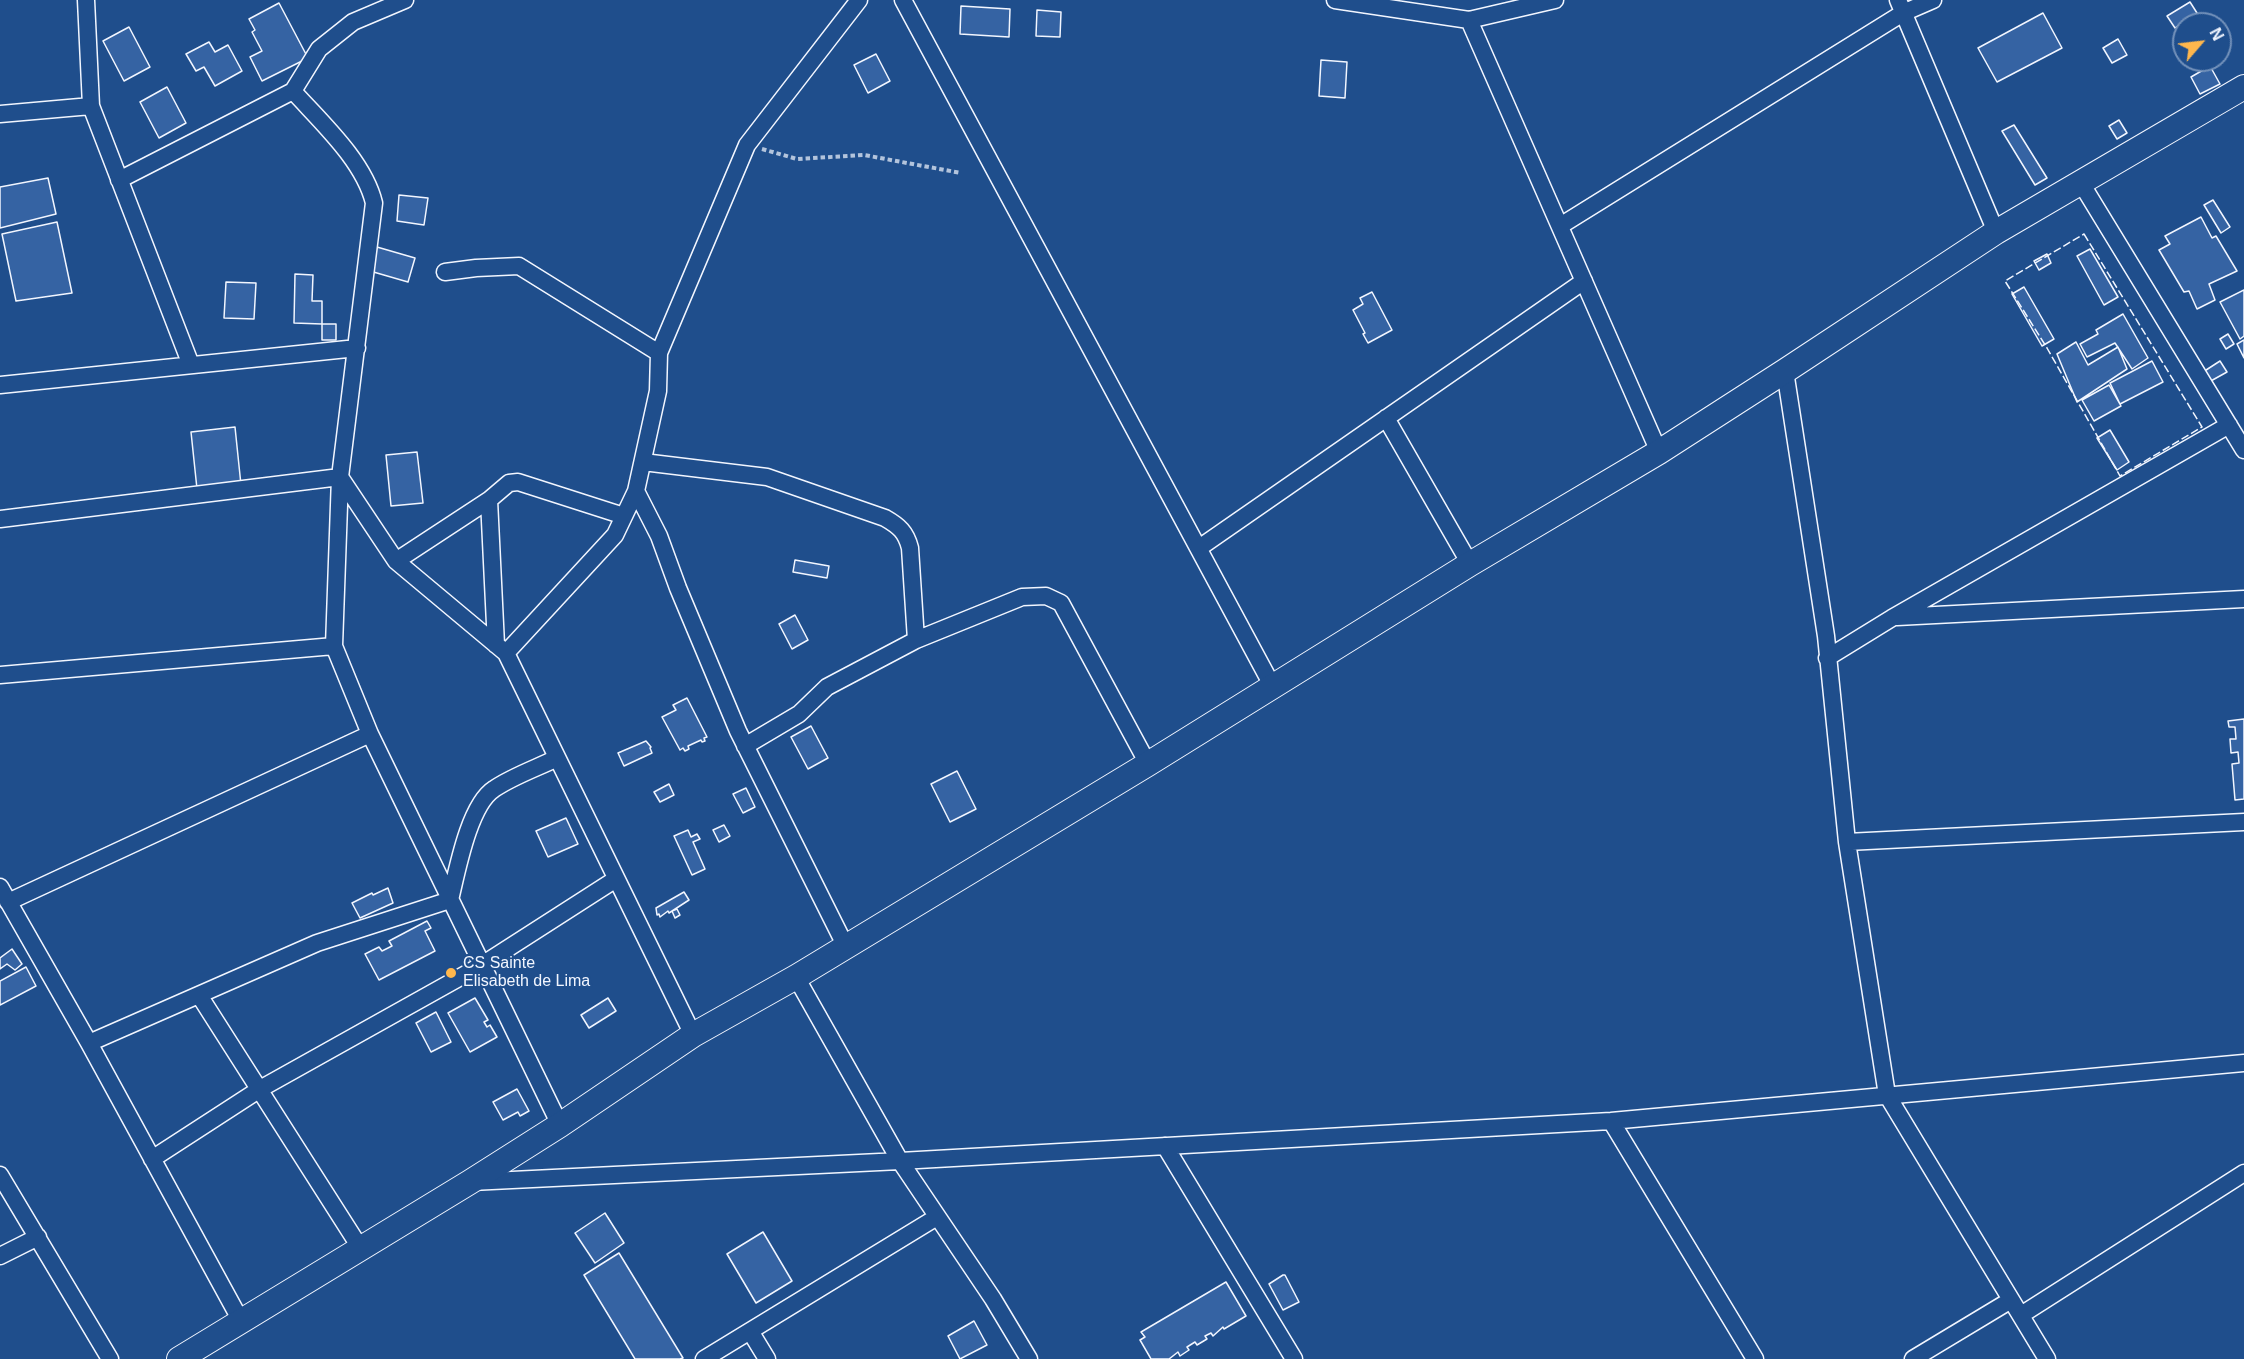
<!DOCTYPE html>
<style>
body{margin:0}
#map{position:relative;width:2244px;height:1359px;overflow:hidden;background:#1f4e8c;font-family:Arial,sans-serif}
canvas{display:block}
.north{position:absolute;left:2172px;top:12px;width:60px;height:60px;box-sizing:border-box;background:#1f4e8c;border:2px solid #7391ba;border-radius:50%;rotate:62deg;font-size:16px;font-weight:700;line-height:24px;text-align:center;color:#f2f6ff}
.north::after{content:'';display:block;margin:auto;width:21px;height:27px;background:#ffb74d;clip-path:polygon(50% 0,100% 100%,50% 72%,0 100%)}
</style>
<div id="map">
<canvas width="2244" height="1359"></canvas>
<div class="north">N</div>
</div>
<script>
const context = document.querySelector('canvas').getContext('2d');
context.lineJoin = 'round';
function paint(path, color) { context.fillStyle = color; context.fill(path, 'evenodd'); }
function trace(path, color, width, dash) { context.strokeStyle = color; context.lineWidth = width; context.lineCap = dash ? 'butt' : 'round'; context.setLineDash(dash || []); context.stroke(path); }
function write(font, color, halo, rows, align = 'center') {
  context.font = font + ' Arial,sans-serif'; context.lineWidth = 4.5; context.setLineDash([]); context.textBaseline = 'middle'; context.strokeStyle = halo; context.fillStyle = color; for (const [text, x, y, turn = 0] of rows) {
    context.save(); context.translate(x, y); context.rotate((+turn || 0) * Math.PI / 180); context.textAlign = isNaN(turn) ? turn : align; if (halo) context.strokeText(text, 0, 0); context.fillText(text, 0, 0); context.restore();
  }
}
const building = new Path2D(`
 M2190,2L2197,13L2175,28L2167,16Z
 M279,3L308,58L262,81L250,57L262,51L252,32L255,30L249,19Z
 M961,6L1010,9L1009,37L960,34Z
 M1037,10L1061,12L1060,37L1036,36Z
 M2043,13L2062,48L1997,82L1978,48Z
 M129,27L150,67L124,81L103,41Z
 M2118,39L2127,55L2112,63L2103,48Z
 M209,42L215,52L228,45L242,71L215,86L204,67L196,71L186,54Z
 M876,54L890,81L868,93L854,65Z
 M1321,60L1347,62L1345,98L1319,96Z
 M2210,66L2220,84L2200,94L2191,77Z
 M167,87L186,123L159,138L140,102Z
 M2119,120L2127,133L2117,139L2109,126Z
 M2014,125L2047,178L2035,185L2002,131Z
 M48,178L56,214L0,228V187Z
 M399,195L428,198L424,225L397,221Z
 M2213,200L2230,227L2221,233L2204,205Z
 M2201,217L2212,238L2216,236L2237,271L2209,284L2215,300L2197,309L2189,291L2184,292L2159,250L2170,244L2165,236Z
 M57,222L72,293L16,301L2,234Z
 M377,247L415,258L408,282L370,271Z
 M2090,249L2118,297L2104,305L2077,256Z
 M2047,254L2051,263L2039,270L2034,261Z
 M295,274L313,275L312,301H322V324L294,323Z
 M226,282L256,283L254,319L224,318Z
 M2024,287L2054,339L2042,346L2012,294Z
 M2244,290V336L2240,339L2220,302Z
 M1372,292L1392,330L1368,343L1363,334L1365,333L1353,310L1363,304L1360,298Z
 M2123,314L2148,358L2132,369L2115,343L2087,357L2080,344L2098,334L2096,330Z
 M322,324H336V340H322Z
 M2228,334L2234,344L2226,349L2220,339Z
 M2244,340V358L2237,344Z
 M2076,342L2088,365L2118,347L2127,369L2077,402L2057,354Z
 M2152,361L2163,382L2120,404L2110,383Z
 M2220,361L2227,372L2209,382L2203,372Z
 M2109,385L2121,406L2094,421L2082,400Z
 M235,427L241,485L197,489L191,432Z
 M2110,430L2129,462L2117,470L2097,438Z
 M417,452L423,503L391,506L386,455Z
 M795,560L829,566L827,578L793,572Z
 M795,615L808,640L792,649L779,624Z
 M687,698L707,737L704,738L705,741L702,742L701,740L688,746L689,749L685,751L683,748L680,750L662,717L676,710L673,705Z
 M2244,719V799L2235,800L2232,764L2239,763L2238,752L2231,753L2230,739H2236L2235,727H2229L2228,721Z
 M811,726L828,758L808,769L791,737Z
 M646,741L651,747L650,748L652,753L624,766L618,753Z
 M957,771L976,809L950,822L931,784Z
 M669,784L674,795L660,802L654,792Z
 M746,788L755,807L743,813L733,794Z
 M566,818L578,844L548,857L536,831Z
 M724,825L730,836L719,842L713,830Z
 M688,830L691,837L697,834L700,839L693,842L705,869L692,875L674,836Z
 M388,888L393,903L360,918L352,903L372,893L373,895Z
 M684,892L689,900L669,913L668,911L660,917L659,914L657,915L656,908Z
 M677,909L680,915L675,918L672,911Z
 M427,921L431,928L425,931L435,951L379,980L365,954L379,947L382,951L392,946L389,941Z
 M12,949L22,964L15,970L7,964L0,969V958Z
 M26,967L36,986L0,1005V981Z
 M475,998L488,1020L484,1022L487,1027L490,1025L497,1037L470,1052L448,1013Z
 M608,998L616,1011L589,1028L581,1015Z
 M436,1012L451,1042L431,1052L416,1023Z
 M517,1089L529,1111L520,1116L518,1112L503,1120L493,1102Z
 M605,1213L624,1243L595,1263L575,1233Z
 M763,1232L792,1281L756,1303L727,1254Z
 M619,1253L683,1358L680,1359H635L584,1275Z
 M1283,1275H1285L1299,1302L1283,1310L1269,1284Z
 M1226,1282L1246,1316L1224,1329L1223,1327L1213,1336L1211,1333L1205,1336L1207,1339L1197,1345L1195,1342L1187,1347L1189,1350L1180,1356L1178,1352L1169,1359H1151L1140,1340L1145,1337L1141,1332Z
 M974,1321L987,1345L960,1359L948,1336Z`);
const path = new Path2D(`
 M762,149L797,159L864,155L961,173`);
const street = new Path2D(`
 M86,0L91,106L191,365
 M903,0L1273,687
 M1335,0L1469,20L1555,0
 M1898,0L1996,232
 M1469,20L1659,452
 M293,91C321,122 364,161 374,203L340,477L334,646L370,734L560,1125
 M0,114L91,106
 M119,180L293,91L319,49L353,22L405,0
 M2081,183L2244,450
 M1560,226L1903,13L1933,0
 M445,272L476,268L519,266L659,353
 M1785,371L1826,636L1847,842L1887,1095L2047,1359
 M0,385L357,348
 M1386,418L1470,564
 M643,462L767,477L885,518C899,526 906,532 910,548L916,640
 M340,477L396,561L506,653L693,1035
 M489,500L496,645
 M0,519L340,477
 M1199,548L1584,281
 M396,561L489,500L509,483L518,482L624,516
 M1897,617L2244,599
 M506,653L615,535L636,491
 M1827,658L1892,618L2229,425
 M0,675L334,646
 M745,746L799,714L827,687L916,640L1022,597L1046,596L1061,603L1148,764
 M1847,842L2244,822
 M0,887L89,1043L241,1321
 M8,902L370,734
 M846,947L738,731L678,588L659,536L636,491L658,391L659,353L747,145L859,0
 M796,977L900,1161L993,1299L1029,1359
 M199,995L361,1249
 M89,1043L317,943L450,900C457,871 469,805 494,789C513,776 537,768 557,758
 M1611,1121L1755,1359
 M1165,1146L1294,1359
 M152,1159L260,1089L482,965L616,879
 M0,1175L110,1359
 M471,1182L900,1161L1611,1121L2244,1063
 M0,1256L38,1237
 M2021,1315L2244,1173
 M750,1331L767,1359
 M704,1359L937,1217
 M1913,1359L2011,1300`);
const secondary = new Path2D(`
 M179,1359L470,1182L560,1125L693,1035L796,977L1148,764L1470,564L1659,452L1785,371L1996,232L2244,87`);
const fence = new Path2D(`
 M2084,234L2202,427L2120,476L2047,348L2005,281Z`);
const markers = [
 [451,973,6,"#ffb74d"]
];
const poiNames = [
 ["CS Sainte",463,964],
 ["Elisabeth de Lima",463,982]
];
paint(building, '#3563a3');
trace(building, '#f2f6ff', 1.5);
trace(street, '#f2f6ff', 19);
trace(secondary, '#f2f6ff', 26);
trace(path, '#b3c4dc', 4, [4.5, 3]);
trace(street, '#1f4e8c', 16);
trace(secondary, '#1f4e8c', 24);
trace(fence, '#f2f6ff', 1.5, [8, 3]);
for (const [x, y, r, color] of markers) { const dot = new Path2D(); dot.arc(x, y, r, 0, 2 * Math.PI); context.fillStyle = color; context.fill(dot); trace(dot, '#1f4e8c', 2); }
write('16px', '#f2f6ff', '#1f4e8c', poiNames, 'left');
</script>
